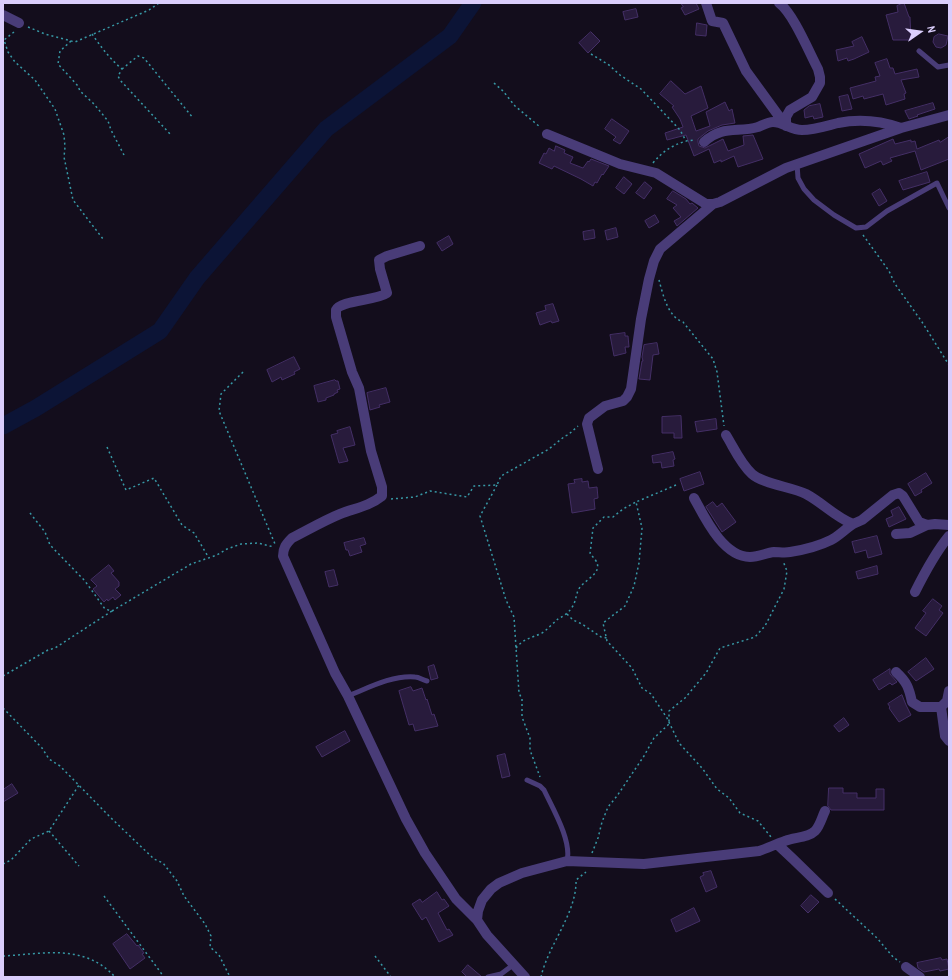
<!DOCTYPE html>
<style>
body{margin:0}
#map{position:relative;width:952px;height:980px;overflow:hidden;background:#130d1c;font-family:"Archivo Narrow",sans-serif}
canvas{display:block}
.frame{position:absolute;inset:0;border:4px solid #dacdfb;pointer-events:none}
.north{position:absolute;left:900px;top:12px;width:40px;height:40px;-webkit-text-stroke:3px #130d1c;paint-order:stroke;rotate:77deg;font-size:11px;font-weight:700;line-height:16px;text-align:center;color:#dacdfb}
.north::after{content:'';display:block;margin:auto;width:14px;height:18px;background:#dacdfb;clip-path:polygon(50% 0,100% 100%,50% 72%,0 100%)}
</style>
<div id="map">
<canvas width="952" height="980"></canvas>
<div class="frame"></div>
<div class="north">N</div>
</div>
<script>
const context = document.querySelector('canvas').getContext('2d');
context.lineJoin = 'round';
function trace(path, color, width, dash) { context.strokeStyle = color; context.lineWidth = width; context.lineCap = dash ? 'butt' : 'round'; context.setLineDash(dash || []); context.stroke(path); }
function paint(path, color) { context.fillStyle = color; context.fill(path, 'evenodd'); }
const river = new Path2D(`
 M3,426L36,408L160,331L197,278L326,129L450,36L473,3`);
const building = new Path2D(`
 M681,3H696L699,9L685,15L681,8L683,7Z
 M904,3L909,17H910L911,40H893L886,15L898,12L897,6Z
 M636,9L638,17L625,20L623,12Z
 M697,23L707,25L706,36L696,35Z
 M591,32L600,41L588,53L579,43Z
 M939,34L948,36L946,45L941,48L936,47L933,42L934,37Z
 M862,37L869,52L854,59L848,61L847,58L838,61L836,50L854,46L852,42Z
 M887,59L890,68H893L895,74L917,69L919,77L901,80L906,93L904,94L905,99L886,105L883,94L864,99L863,96L853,99L850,88L876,81L875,77L880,76L875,63Z
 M671,81L685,94L701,86L708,108L691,116L696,131L710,126L706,112L725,102L729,111L732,109L735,123L722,125L708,131L698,139V142L699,146L705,148L723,139L728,151L744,145L743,136L753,135L763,159L738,167L734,156L721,162V160L714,163L709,149L694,156L686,135L667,140L665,133L683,127L680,119L672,107L674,106L660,94Z
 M848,95L852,109L842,111L839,97Z
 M933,103L935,109L917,115L918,116L909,119L905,111Z
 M820,104L823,117L814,119L813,116L805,118L804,110L809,106Z
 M612,119L629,131L620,144L613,140L616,137L605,129Z
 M949,137V159L921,170L915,151L890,158L892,161L883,165L881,161L865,168L859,154L893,139L895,144L911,140V142L915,141L917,149L939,140L940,142Z
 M556,146L565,150L564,153L573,157L570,163L583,168L588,161L589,162L591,159L609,166L603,175L602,174L597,183L595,182L593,186L581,179L554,166L552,169L539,163L544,153L546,154L549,148L554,151Z
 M927,172L930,182L903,190L899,181Z
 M624,177L632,184L624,194L616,188Z
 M645,182L652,188L644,199L636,193Z
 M880,189L887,201L879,206L872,194Z
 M673,191L686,199L690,204L692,203L698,208L677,226L674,221L681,217L673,208L677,205L667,199Z
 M655,215L659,222L649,228L645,221Z
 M616,228L618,237L607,240L605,231Z
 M594,230L595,238L584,240L583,232Z
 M449,236L453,244L442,251L437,243Z
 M553,304L559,321L552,323L551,321L540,325L536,313L546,310L545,306Z
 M625,333V336H628L629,347H625L626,353L614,356L610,335Z
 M657,343L659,354L653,355L650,380L639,379L642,361H643L642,357L644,345Z
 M294,357L300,369L294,372L295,374L282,380L281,377L272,382L267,370Z
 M335,380L336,381H338L340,389L337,390L338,392L334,394V395L326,398V400L318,402L314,386Z
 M386,388L390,402L379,405L380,407L370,410L367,393Z
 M681,416L682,438H674V433H662V417Z
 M716,419L717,429L697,432L695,422Z
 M350,427L355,445L343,448L348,461L339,463L331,435L338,433L337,431Z
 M673,452L675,459L673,460L674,466L662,468L661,462L653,463L652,456Z
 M700,472L704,484L684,491L680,479Z
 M926,473L932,483L921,490L922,492L915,496L908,484Z
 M582,479V482L588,481L589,488L597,487L598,498L594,499L595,509L572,513L568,484L575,483L574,480Z
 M713,502L717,507L722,503L736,522L722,532L706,507Z
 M899,507L906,519L889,527L886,519L893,516L891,511Z
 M877,536L882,554L868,558L866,550L855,553L852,542Z
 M364,538L366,544L360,546L362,552L350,556L348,550H346L344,543Z
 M109,565L114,571L111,573L119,582V586L115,589L121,595L115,600L113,597L108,601L107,599L104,602L93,589L97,586L91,580Z
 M877,566L878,574L858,579L856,572Z
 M334,570L338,585L329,587L325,572Z
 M933,599L942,606L939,610L943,613L926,636L915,628L926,613L923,611Z
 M926,658L934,669L916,681L908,672Z
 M434,665L438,678L431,680L428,667Z
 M890,669V674L897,682L892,685L890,683L879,690L873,680Z
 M411,687L413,691L422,688L426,700L427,699L432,715L434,714L438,726L415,731L413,724L409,725L399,691Z
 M902,695L906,705L911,715L899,722L889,708L890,707L888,704Z
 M844,718L849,725L839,732L834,726Z
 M345,731L350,741L322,757L316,747Z
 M505,754L510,776L502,778L497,756Z
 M12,784L18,793L3,802V790Z
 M829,788H843V793H857V798H876V789H884V810H831L828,806Z
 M711,871L717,887L706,892L700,877L704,875L703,873Z
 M437,892L442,900L444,899L449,906L438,913L447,930L449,929L453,935L439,942L426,917L422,920L412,904L420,899L422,902Z
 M811,895L819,902L808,913L801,906Z
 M694,908L700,921L676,932L671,920Z
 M127,934L137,946L138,945L144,953L142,954L145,958L130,969L113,944Z
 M941,958L942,960L947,959L949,969L940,971L939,969L924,972L918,968L917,963Z
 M468,965L482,977H467L462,972Z`);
const path = new Path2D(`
 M28,27L45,34L75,42L149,10L159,3
 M14,32L4,40L8,52L15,62L35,80L55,109L64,135L65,147L64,157L73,200L103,239
 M92,34C101,47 110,59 122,69L118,76L120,80L171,135
 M71,41L60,51L58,64L78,86L80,91L94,104L108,121L111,130L124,155
 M591,54L609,65L620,75L641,89L680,130L686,141L695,140
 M122,69L138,56L144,58L193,118
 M494,83L503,91L515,106L540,127
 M653,163C663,151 671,146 686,141
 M863,235L889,271L895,284L922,322L949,365
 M659,280C663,295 668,317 683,322L713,359L717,372L724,426
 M243,372L221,394L219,411L275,544
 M107,447L126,490L154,478L182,525L194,533L209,558
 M497,485L480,516L506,600L514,617L519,693L522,699V717L530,738V750L540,777
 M676,485L636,502L642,528L639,563L634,586L625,606L603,623L607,641L632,668L642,688L651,694L667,718L679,743L702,768L717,789L729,798L740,813L758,821L771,837
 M391,499L415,497L430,491L467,497L474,486L497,485L501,476L549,449L565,436L568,435L578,426
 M30,513L45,532L50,545L85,581L105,609L112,611L191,564L217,555L227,549L241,544L258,543L274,547
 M567,614L573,620L582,624L601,637L607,638
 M516,648C524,638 532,638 542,633C548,629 553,623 558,619C561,617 564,616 566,614C578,604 574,596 580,587C590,576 608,570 590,554L593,528L604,517H613L623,509L636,502
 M3,676L48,650L55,648L112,611
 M3,708L42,748L49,759L60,766L110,817L154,859L163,863L177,881L184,896L205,924L211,936L210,947L219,955L230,977
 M49,831L79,866
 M592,853L598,838L602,822L608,807L617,796L644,756L654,738L669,724V711L685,698L706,673L720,648L755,637L765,626L784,589L787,571L783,561
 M3,864L11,860L31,839L49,831L79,785
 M104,896L164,977
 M835,899L877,938L893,957L900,962
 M3,956C43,954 84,943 115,977
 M375,956L391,977
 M541,977C548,945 577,913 576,880L586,872`);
const service = new Path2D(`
 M919,51L938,67L949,65
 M797,164L798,178L804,189L814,200L834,215L856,228L866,227L887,211L937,183L949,208
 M348,696C368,688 392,675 415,677C419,677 423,680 427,681
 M527,780L540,786L544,790C553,809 572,841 567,861
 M488,977L501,974L513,965`);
const minor = new Path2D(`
 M706,3L712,21L723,23L746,71L786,126
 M779,3C793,13 809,52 818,69L820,77V83L812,97L790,110L786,117V126
 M3,15L19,23
 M547,134L620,164L656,173L706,204H713L720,202L786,168L901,128L949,115
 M704,142C723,125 737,133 758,127C763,125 768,122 773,122C783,122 791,130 802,130C814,130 826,126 838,123C858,119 881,121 901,128
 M420,246L387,256L379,260L380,269L387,293C376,301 341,300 336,310C336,312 336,315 336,317L352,372L359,388L371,451L382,487V496C368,507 355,508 340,514C323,521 308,530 292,538C286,544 283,548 283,556L335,673L348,696L406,819L425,853L456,899L477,920L487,935L525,977
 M726,435C734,448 740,463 752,474C763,484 792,487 806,494C823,503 835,517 853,524L862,520L893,495L899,493L903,496L919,522L927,525L935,524L949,525
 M598,469L587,424L589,418L605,406L623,401L627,397L631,389L641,319L649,279L654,261L660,249L713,204
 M694,498C705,518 723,557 750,557C759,557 766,553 774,552C779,552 785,553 790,552C803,550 819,546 831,540C839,536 845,529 853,524
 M896,534L910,533L927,525
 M915,592C925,572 935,553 949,536
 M896,672C907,682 909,688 912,702L920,707H941L947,701L949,691
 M941,707L945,736L949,741
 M777,844L793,859L828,893
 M477,920L478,911L482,900L491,889L499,883L522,873L567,861L644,864L759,851C768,848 776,844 785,841C794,837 808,838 815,831C820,826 822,817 825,811
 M906,967L920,977`);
trace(river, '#0c1436', 17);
paint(building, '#281b3c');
trace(building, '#442f66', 1);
trace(path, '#3798a5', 1.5, [2, 3]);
trace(service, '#493c78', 5);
trace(minor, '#493c78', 10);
</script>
